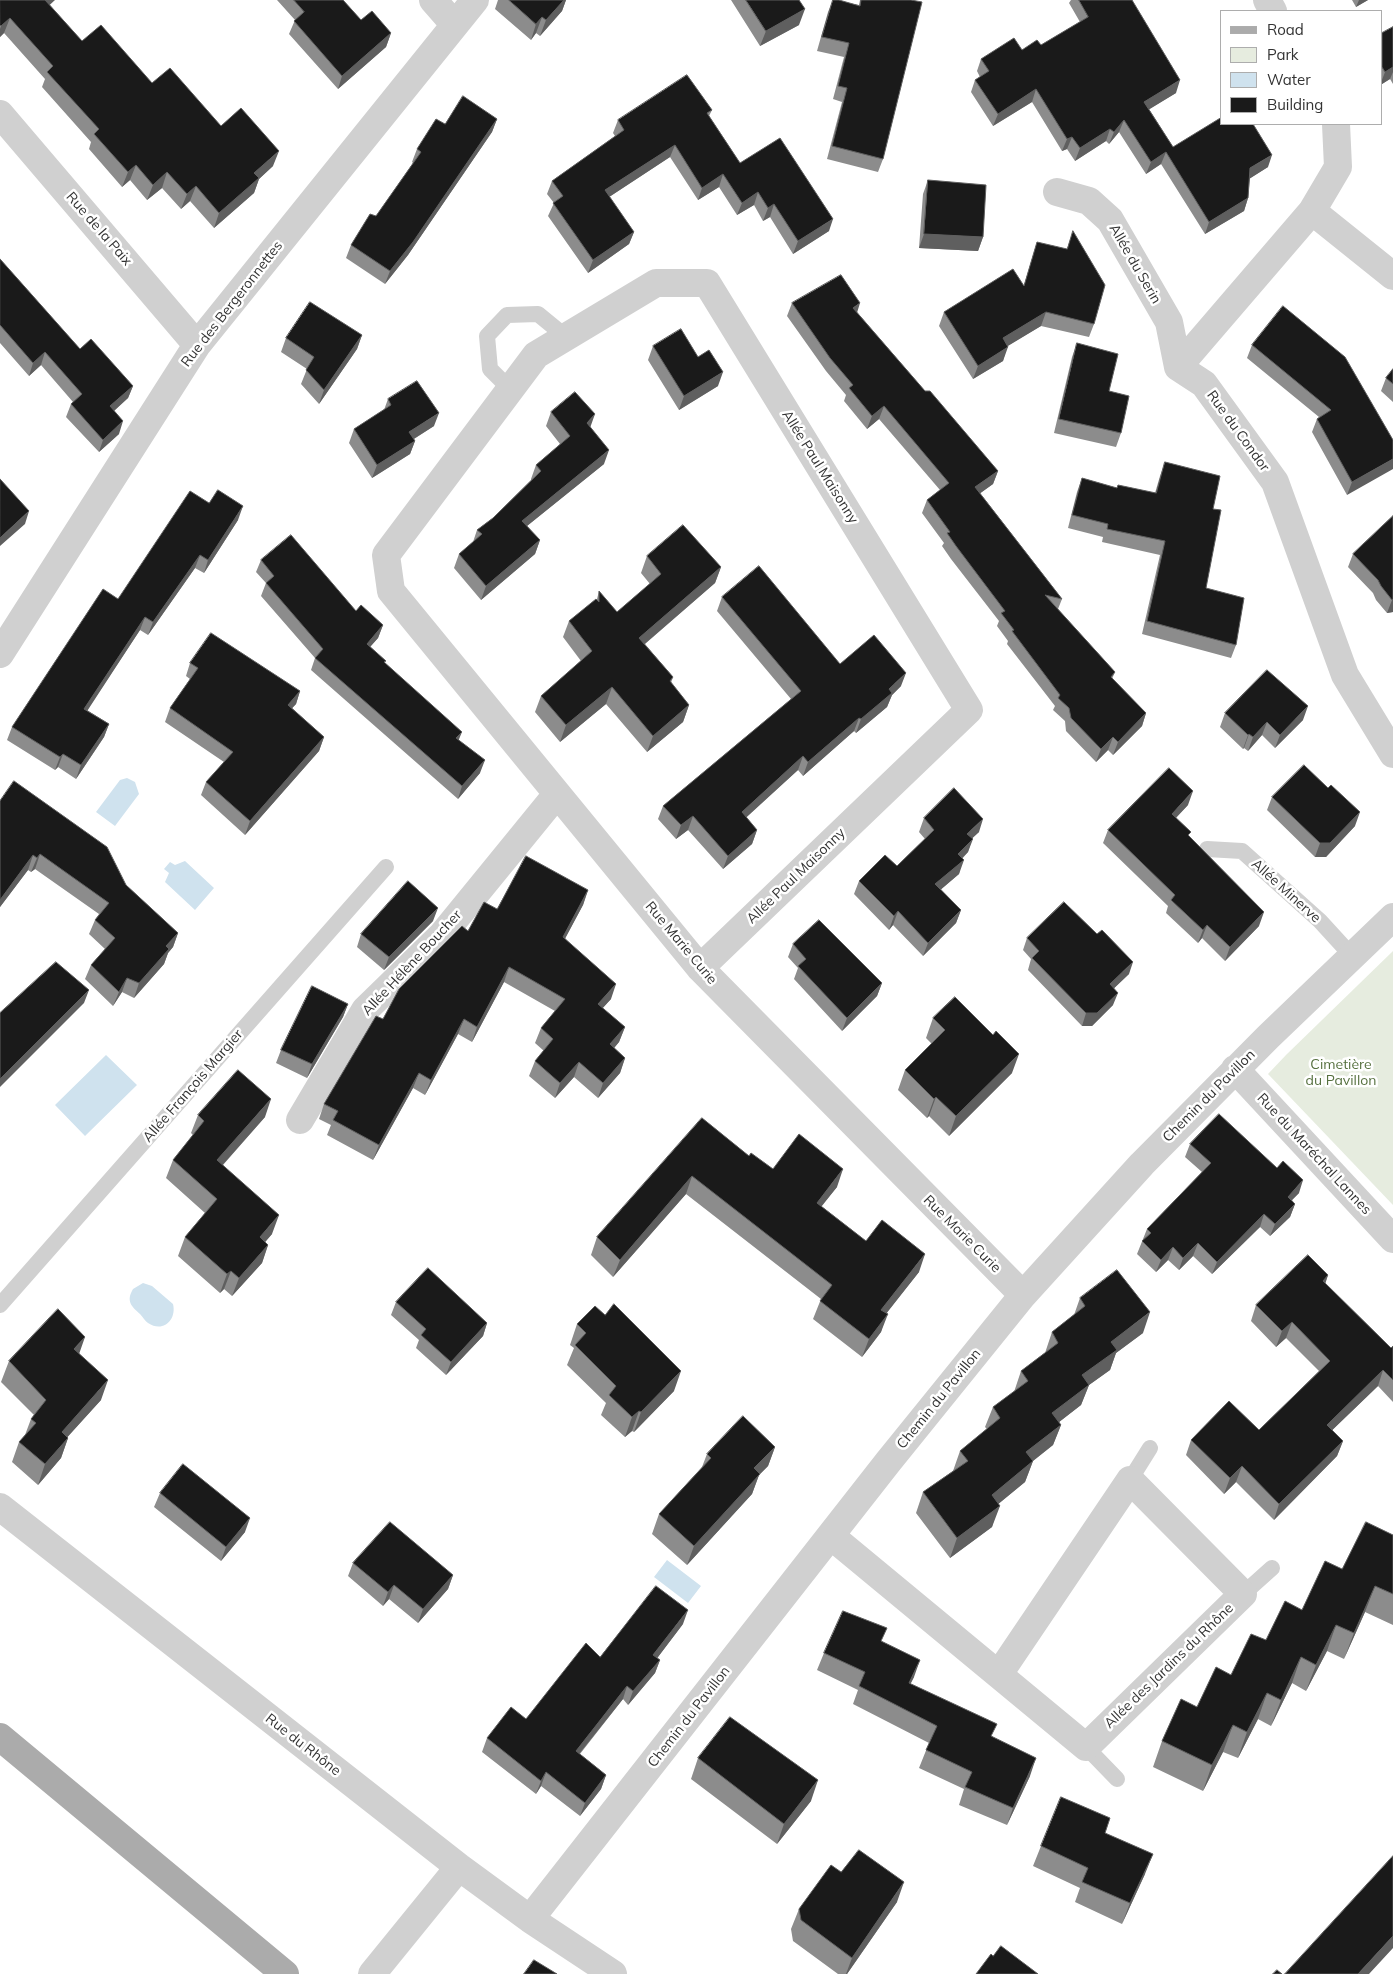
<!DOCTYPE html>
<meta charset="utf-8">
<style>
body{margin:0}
#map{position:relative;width:1393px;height:1974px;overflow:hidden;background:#fff;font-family:Mulish,sans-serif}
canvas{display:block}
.legend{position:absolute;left:1220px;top:10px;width:162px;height:115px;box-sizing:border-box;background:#fff;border:1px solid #adadad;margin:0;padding:6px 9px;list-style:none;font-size:15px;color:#333}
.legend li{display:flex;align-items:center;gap:10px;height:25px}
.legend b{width:25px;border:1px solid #adadad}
</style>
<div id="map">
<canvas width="1393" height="1974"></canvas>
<ul class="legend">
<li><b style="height:6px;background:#ababab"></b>Road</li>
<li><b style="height:14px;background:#e6ecdf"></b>Park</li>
<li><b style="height:14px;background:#cfe2ee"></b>Water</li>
<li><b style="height:14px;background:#1a1a1a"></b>Building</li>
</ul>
</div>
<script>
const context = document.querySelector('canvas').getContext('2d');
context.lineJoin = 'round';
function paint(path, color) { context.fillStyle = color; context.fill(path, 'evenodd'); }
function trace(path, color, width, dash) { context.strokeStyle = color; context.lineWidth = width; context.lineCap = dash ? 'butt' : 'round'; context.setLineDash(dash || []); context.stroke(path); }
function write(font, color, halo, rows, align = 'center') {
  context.font = font + ' Mulish,sans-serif'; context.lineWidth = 5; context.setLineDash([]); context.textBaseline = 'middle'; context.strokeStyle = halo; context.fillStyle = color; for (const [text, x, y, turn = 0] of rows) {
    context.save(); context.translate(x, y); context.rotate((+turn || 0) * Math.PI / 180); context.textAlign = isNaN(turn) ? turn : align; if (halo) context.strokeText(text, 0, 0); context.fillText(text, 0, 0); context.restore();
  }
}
const green = new Path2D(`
 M1393,951V1205L1268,1074L1286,1055Z`);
const water = new Path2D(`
 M127,778L135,782L139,794L115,826L96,812L120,780Z
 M185,861L214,888L195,910L165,882L169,873L164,869L170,862L175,865Z
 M106,1055L137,1085L85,1136L55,1105Z
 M143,1283L152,1286L173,1304C177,1320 163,1333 148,1323C145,1321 143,1317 140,1314C131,1306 126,1301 133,1289Z
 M667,1560L701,1586L688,1603L654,1577Z`);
const service = new Path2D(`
 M510,389L490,369L487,336L507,315L538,314L566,337
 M1207,849L1242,851L1320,921L1352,956
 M0,1305L386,867
 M1130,1480L1150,1448
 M1243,1594L1272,1568
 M1086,1747L1117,1779`);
const minor = new Path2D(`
 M433,0L454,24
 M1267,0L1273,11
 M0,114L197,345
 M1336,124L1338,167L1312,211L1178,367L1204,384L1275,482L1345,675L1393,754
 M1057,192L1089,201L1110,220L1169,322L1178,367
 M1312,211L1393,276
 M0,654L197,345L475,0
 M700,968L969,710L707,283H656L536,355L386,555L391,591L700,968L1023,1295
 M1235,1069L1393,1239
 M300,1120L365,1010L442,935L557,794
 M0,1507L459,1867L530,1919L613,1974
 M831,1536L1086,1747L1243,1594L1130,1480L999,1674
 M530,1919L888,1462L1023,1295L1142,1164L1268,1037L1393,917
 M372,1974L459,1867`);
const primary = new Path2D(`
 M0,1737L285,1974`);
const wall = new Path2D(`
 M0,0L50,5L82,41L221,126L273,166L259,179L254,193L214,228L190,201L181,209L162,188L147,200L130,180L122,187L89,149L91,142L42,87L45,79L4,33L0,37Z
 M277,0H343L361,20L391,33L386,47L338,89L289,34L295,20Z
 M498,0H566L562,11L540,36L536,33L531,40L495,9Z
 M731,0H799V25L760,46Z
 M833,0L859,5L860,0H911L883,159L878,172L827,159L842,102L833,99L844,57L817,51L828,12Z
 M1071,0H1132L1176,93L1149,109L1173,147L1268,167L1250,178L1248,198L1244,211L1205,234L1161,164L1146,174L1119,132L1109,144L1106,141L1075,161L1067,149L1062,151L1032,102L993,126L971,92L975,80L980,77L977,71L981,59L1041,45L1080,22L1069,3Z
 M1352,0H1368L1356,7Z
 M1393,27V84L1390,79L1382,84V33Z
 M712,110L709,116L740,163L829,231L793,254L770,217L763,221L754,205L737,215L719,187L698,200L670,157L609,197L634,232L629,244L588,273L548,216L554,203L547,194L552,181L615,136L613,133L618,120Z
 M497,119L492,132L408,255L385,284L346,258L351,245L376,216L413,163L412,162L417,149L445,124Z
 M928,180L983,237L978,251L919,248L923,194Z
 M1037,242L1094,324L1089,337L1041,326L1007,346L1003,361L973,379L939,326L944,312L1024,285Z
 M0,259L80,349L133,386L128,398L114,411L119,434L99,452L66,417L71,404L73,402L41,365L29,376L0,343Z
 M792,303L857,312L925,391L998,471L993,484L980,493L1062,599L1058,609L1115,672L1112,679L1146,713L1142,726L1113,755L1108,750L1096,762L1066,731L1065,721L1053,710L1055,706L1007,644L1008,641L997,626L999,621L951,559L942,546L944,543L922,513L927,500L940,490L879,419L867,429L844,401L846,395L826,371L787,316Z
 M362,335L357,349L319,404L301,384L307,369L281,352L286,338Z
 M1077,343L1109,391L1121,433L1116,447L1054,433L1072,357Z
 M1252,345L1393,440L1347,495L1312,432L1317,419L1319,417L1247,358Z
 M653,346L698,357L718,386L679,410L648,360Z
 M1393,369V402L1381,391L1386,378Z
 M388,399L434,426L414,439L415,441L410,454L372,478L349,443L354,429L384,410Z
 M551,412L590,427L604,464L527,526L540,540L535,554L481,600L454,568L459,554L473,542L477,530L493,518L531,480V479L536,465L560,444L546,426Z
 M1165,462L1213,509L1206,588L1236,645L1231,658L1142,634L1160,555L1102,542L1103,537L1068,528L1077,492L1082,478L1117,488L1118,485L1155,493L1160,476Z
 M209,503L238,520L204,573L195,568L148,635L140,630L87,710L109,724L104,737L76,779L58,767L55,770L7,740L12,727L118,599Z
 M1393,516V612L1387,613L1376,600L1373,593L1348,567L1353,554Z
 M647,556L721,567L715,583L645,644L673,677L671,683L689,705L683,722L647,752L606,704L560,742L535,712L541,696L581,661L563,637L569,621L597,599L599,591L617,612L650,584L641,573Z
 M261,560L356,611L383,625L378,638L370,647L459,740L480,773L458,799L311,670L315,658L261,596L266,583L256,572Z
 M722,597L840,664L901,686L892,695L887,707L856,733L854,731L803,776L798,770L746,817L757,830L752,844L723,869L688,830L676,839L658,819L663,806L791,699L717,611Z
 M190,663L300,691L296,704L292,708L324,737L319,751L245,835L201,795L206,782L224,762L165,722L170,708L190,679L186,676Z
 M1225,713L1303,720L1275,748L1262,735L1248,751L1244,748L1243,749L1220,727Z
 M1328,788L1355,826L1326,857H1315L1267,810L1272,797Z
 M0,801L126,885L178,933L173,947L168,953L164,964L134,998L122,992L113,1006L85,979L91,965L105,949L89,934L95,920L99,914L35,869L31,872L28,870L0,907Z
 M1188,805L1176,818L1189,836L1259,926L1225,961L1202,938L1198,943L1166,913L1168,906L1103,843L1108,830Z
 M924,818L979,832L972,838L968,852L962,859L959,874L941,889L961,910L956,923L923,956L893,925L889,930L854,894L859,881L897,866L925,839L919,832Z
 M588,890L583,905L565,938L611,999L602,1008L625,1027L619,1042L614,1048L625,1058L620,1073L598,1098L574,1077L555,1098L529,1076L535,1061L544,1051L535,1043L541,1028L555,1011L504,982L472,1042L458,1034L425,1095L413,1088L373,1160L327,1135L331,1125L319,1119L324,1104L383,1019L468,931L497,909Z
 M433,921L384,970L357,947L361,934Z
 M1027,938L1129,974L1114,988L1113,1005L1092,1026H1082L1028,970L1031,959L1023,950Z
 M793,944L882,983L877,996L842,1031L794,979L798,968L788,957Z
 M348,1004L343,1017L307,1078L276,1063L281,1050Z
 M933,1018L993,1035L1012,1073L949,1136L929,1116L927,1118L898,1090L905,1070L932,1044L926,1038Z
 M198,1115L265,1117L223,1165L272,1234L265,1242L268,1245L262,1263L232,1296L224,1289L220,1293L178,1256L185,1237L205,1213L166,1178L173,1160L193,1135L191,1133Z
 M702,1118L749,1156L773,1169L837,1187L821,1206L866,1241L919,1272L886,1313L881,1332L862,1357L813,1319L821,1299L686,1194L613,1277L591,1255L597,1237Z
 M1190,1144L1299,1193L1292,1200L1295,1204L1290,1217L1270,1236L1260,1227L1212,1274L1193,1256L1179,1270L1168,1260L1156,1272L1137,1254L1147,1229L1202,1172L1185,1157Z
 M1328,1275L1325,1283L1391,1348L1393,1346V1402L1378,1386L1332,1430L1343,1441L1337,1456L1274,1520L1236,1482L1224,1494L1186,1455L1191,1440L1259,1430L1319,1371L1286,1338L1276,1347L1251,1321L1256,1305Z
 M1080,1298L1143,1333L1116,1353L1110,1370L1089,1385L1081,1405L1059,1422L1061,1425L1053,1445L1033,1461L1025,1482L998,1504L992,1527L950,1558L916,1513L923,1492L953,1471L960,1451L987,1429L985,1427L993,1407L1014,1392L1021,1371L1045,1353L1052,1332L1074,1315Z
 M396,1302L487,1323L483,1336L446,1375L416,1348L419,1340L391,1315Z
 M577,1324L674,1391L634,1432L632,1431L625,1437L601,1415L606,1403L567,1365L574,1348L570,1345Z
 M79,1353L101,1400L67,1437L68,1438L61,1458L38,1485L12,1462L19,1442L25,1435L31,1419L34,1415L1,1382L9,1361Z
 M775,1447L768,1466L759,1475L752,1494L687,1565L652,1534L659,1514L702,1467L707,1454Z
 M160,1493L245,1532L221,1561L154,1507Z
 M1393,1535V1625L1365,1612L1344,1659L1327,1651L1306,1691L1292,1683L1271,1726L1258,1719L1238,1758L1223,1752L1203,1791L1153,1767L1162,1741L1197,1707L1231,1675L1266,1640L1302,1610L1342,1569Z
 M353,1563L453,1575L448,1589L418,1623L389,1599L383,1606L348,1576Z
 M683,1624L657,1658L660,1660L655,1673L628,1705L623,1699L580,1754L606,1775L601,1789L580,1816L541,1786L536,1794L482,1752L487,1738L526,1719L600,1657Z
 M882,1642L914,1677L910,1684L993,1737L1030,1776L1007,1825L959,1805L964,1789L919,1768L929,1743L853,1704L858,1690L817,1670L824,1653Z
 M698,1758L811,1801L777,1844L691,1779Z
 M1105,1833L1145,1874L1122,1924L1075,1902L1080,1888L1033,1866L1041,1846Z
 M841,1872L897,1902L847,1974H838L793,1941L791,1929L799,1909Z`);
const shadedWall = new Path2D(`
 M44,0H55L39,15Z
 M564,0H566L562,11L540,36L546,20Z
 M1359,0H1368L1356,7Z
 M805,9L799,25L760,46L766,31Z
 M542,17L536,33L531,40L536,24Z
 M10,18L4,33L0,37V29L1,26Z
 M391,33L386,47L338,89L342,76Z
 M1393,67V72L1390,79L1382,84V80L1385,72Z
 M1180,80L1176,93L1140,115L1144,102Z
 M1036,89L1032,102L993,126L998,114Z
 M497,119L492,132L408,255L385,284L390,271Z
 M1124,120L1119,132L1109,144L1114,132Z
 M1110,129L1106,141L1075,161L1080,148Z
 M1072,137L1067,149L1062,151L1067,139Z
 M675,145L670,157L600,203L605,190Z
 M279,151L273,166L259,179L254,193L214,228L219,213L254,173Z
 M1166,152L1161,164L1146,174L1151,162Z
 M1272,155L1268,167L1246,181L1250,168Z
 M136,165L130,180L122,187L128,172Z
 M167,172L162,188L147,200L153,185Z
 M723,174L719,187L698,200L702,188Z
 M196,186L190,201L181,209L187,194Z
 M758,192L754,205L737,215L742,203Z
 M1248,198L1244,211L1205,234L1209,222Z
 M774,204L770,217L763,221L768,208Z
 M833,219L829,231L793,254L798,241Z
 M634,232L629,244L588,273L593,260Z
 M924,234L983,237L978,251L919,248Z
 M860,303L856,316L853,308Z
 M1046,312L1041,326L998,352L1003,338Z
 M362,335L357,349L319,404L324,390Z
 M1008,347L1003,361L973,379L978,366Z
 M45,352L41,365L29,376L33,363Z
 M723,372L718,386L679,410L684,396Z
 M133,386L128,398L105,419L110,406Z
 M884,406L879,419L867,429L872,416Z
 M439,413L434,426L404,445L409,432Z
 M595,414L590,428L587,423Z
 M123,421L119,434L99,452L103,440Z
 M415,441L410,454L372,478L377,465Z
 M609,450L604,464L517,534L522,521Z
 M1393,459V469L1347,495L1352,482Z
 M998,471L993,484L971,500L975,487Z
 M243,506L238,520L204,573L208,560Z
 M29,511L25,524L0,546V538Z
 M540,540L535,554L481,600L486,586Z
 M200,555L195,568L148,635L153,622Z
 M721,567L715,583L633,654L639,638Z
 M1393,599V612L1387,613L1392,600Z
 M145,617L140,630L80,722L84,709Z
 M383,625L378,638L362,656L367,644Z
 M906,673L901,686L892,695L887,707L856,733L861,719L889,689Z
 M612,687L606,704L560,742L566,725Z
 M300,691L296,704L283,718L288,705Z
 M689,705L683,722L647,752L653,736Z
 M1308,706L1303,720L1275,748L1280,735Z
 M1146,713L1142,726L1113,755L1118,742Z
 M859,718L854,731L803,776L808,762Z
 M1267,722L1262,735L1248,751L1253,737Z
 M109,724L104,737L76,779L81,765Z
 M462,732L457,744L456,738Z
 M1249,734L1244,748L1243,749L1248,735Z
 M324,737L319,751L245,835L250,821Z
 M1113,737L1108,750L1096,762L1101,749Z
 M63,754L58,767L55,770L60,757Z
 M803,756L798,770L737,826L742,812Z
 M485,760L480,773L458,799L462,786Z
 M1193,791L1188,805L1167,827L1172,814Z
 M1360,812L1355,826L1326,857H1315L1320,843Z
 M693,816L688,830L676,839L681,825Z
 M983,819L979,832L963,847L967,834Z
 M757,830L752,844L723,869L728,856Z
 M973,839L968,852L953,867L958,854Z
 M40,854L35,869L31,872L37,858Z
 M33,855L28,870L0,907V900Z
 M964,860L959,874L931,898L935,884Z
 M588,890L583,905L558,952L563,937Z
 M438,908L433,921L384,970L389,957Z
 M961,910L956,923L923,956L928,943Z
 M898,911L893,925L889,930L894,916Z
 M1264,912L1259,926L1225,961L1230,947Z
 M1207,925L1202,938L1198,943L1203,930Z
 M178,933L173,947L168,953L164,964L134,998L139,983L166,946Z
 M1133,962L1129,974L1106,996L1110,984Z
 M509,967L504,982L472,1042L477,1027Z
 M127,978L122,992L113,1006L119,992Z
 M882,983L877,996L842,1031L847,1018Z
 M616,984L611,999L593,1019L598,1004Z
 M89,990L84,1003L0,1087V1079Z
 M1118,993L1113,1005L1092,1026H1082L1086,1013Z
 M348,1004L343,1017L307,1078L312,1064Z
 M464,1019L458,1034L425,1095L431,1080Z
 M625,1027L619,1042L605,1059L610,1044Z
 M1019,1054L1012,1073L949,1136L956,1116Z
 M625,1058L620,1073L598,1098L603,1083Z
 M579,1062L574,1077L555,1098L560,1083Z
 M419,1073L413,1088L373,1160L379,1145Z
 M936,1097L929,1116L927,1118L934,1099Z
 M271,1099L265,1117L211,1178L217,1160Z
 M843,1169L837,1187L810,1221L817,1203Z
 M692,1176L686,1194L613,1277L620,1260Z
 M1303,1180L1299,1193L1283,1209L1288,1197Z
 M1295,1204L1290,1217L1270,1236L1275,1224Z
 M1264,1214L1260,1227L1212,1274L1217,1262Z
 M279,1215L272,1234L254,1255L260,1237Z
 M1198,1243L1193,1256L1179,1270L1183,1258Z
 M268,1245L262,1263L232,1296L239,1278Z
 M1173,1247L1168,1260L1156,1272L1161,1260Z
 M925,1254L919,1272L875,1328L881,1310Z
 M231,1271L224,1289L220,1293L227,1274Z
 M1328,1275L1323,1291V1281Z
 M1150,1312L1143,1333L1116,1353L1110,1370L1089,1385L1081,1405L1045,1433L1052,1413L1082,1375L1111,1342Z
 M888,1314L881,1332L862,1357L869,1339Z
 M1292,1322L1286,1338L1276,1347L1282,1331Z
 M487,1323L483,1336L446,1375L451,1362Z
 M85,1337L78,1357L74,1349Z
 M1383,1370L1378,1386L1321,1441L1327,1425Z
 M681,1371L674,1391L634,1432L641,1412Z
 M108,1380L101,1400L54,1452L62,1432Z
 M639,1411L632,1431L625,1437L632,1417Z
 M1061,1425L1053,1445L1019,1472L1026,1452Z
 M68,1438L61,1458L38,1485L45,1464Z
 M1343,1441L1337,1456L1274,1520L1279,1504Z
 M775,1447L768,1466L759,1475L752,1494L687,1565L694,1546L754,1468Z
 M1033,1461L1025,1482L985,1515L992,1495Z
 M1242,1466L1236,1482L1224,1494L1230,1478Z
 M1000,1506L992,1527L950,1558L957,1538Z
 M250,1518L245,1532L221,1561L226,1547Z
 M453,1575L448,1589L418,1623L423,1609Z
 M394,1585L389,1599L383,1606L388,1592Z
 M1375,1586L1365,1612L1344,1659L1354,1633Z
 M688,1610L683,1624L649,1669L653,1655Z
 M1336,1625L1327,1651L1306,1691L1316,1665Z
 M1301,1657L1292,1683L1271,1726L1281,1700Z
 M660,1660L655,1673L628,1705L633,1691Z
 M920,1660L914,1677L902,1701L909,1683Z
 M627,1686L623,1699L571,1764L576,1751Z
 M1267,1693L1258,1719L1238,1758L1247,1732Z
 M1233,1725L1223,1752L1203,1791L1212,1765Z
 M1036,1758L1030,1776L1007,1825L1013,1808Z
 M546,1772L541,1786L536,1794L541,1781Z
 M606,1775L601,1789L580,1816L585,1803Z
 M818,1780L811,1801L777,1844L784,1824Z
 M1153,1854L1145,1874L1122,1924L1130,1903Z
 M904,1882L897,1902L847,1974H846L852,1958Z
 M1393,1936V1948L1369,1974H1358Z`);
const building = new Path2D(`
 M0,0H45L82,41L101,25L152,83L170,68L221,126L241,108L279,151L254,173L259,178L219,213L196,186L187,194L167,172L153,185L136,165L128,172L94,134L99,129L47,72L53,66L10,18L1,26L0,25Z
 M294,0H343L361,20L372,11L391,33L342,76L294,21L304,12Z
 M509,0H564L546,20L542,17L536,24Z
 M746,0H799L805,9L766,31Z
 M833,0H839L860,6L861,0H911L922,2L883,159L832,146L847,88L838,86L849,43L822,37Z
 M1079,0H1132L1180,80L1144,102L1173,147L1222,117V124H1253L1272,155L1250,168L1248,198L1209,222L1166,152L1151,162L1124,120L1114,132L1110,129L1080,148L1072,137L1067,139L1036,89L998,114L975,80L989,71L981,59L1014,38L1022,50L1037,40L1041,45L1088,17Z
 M1393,27V67L1385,72L1382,67V33Z
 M687,75L712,110L707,113L740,163L780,138L833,219L798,241L774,204L768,208L758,192L742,203L723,174L702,188L675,145L605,190L634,232L593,260L553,203L563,196L552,181L624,130L618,120Z
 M463,96L497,119L413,242L390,271L351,245L370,214L376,216L421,152L417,149L436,119L445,124Z
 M928,180L986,185L983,237L924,234Z
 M1073,231L1105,285L1094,324L1046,312L1003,338L1008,347L978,366L944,312L1013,269L1024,286L1037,242L1067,249Z
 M0,259L80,349L91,339L133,386L110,406L123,421L103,440L71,404L82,394L45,352L33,363L0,325Z
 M841,275L860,303L853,308L925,391H930L998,471L975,487L1062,599L1045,595L1115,672L1111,677L1146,713L1118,742L1113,737L1101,749L1071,718L1069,708L1058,698L1060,695L1012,631L1014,630L1001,613L1005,611L956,546L947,533L950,532L927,500L949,483L884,406L872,416L849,388L853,385L830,358L792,303Z
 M310,302L362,335L324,390L306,370L314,357L286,338Z
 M1283,306L1345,357L1393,440V459L1352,482L1317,419L1331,410L1252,345Z
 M681,329L698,357L709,350L723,372L684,396L653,346Z
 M1077,343L1118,354L1109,391L1129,396L1121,433L1059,419Z
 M1393,369V384L1386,378Z
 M417,381L439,413L409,432L415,441L377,465L354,429L391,405L388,399Z
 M575,392L595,414L587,423L609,450L522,521L540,540L486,586L459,554L482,534L477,530L493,518L541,471L536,465L570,436L551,412Z
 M1165,462L1220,476L1213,509L1221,510L1206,588L1244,598L1236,645L1147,621L1165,541L1107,529L1108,524L1072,515L1082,478L1117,488L1118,485L1156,493Z
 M0,479L29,511L0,538Z
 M218,490L243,506L208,560L200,555L153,622L145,617L84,709L109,724L81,765L63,754L60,757L12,727L103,589L118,599L190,491L209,503Z
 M1393,516V599L1392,600L1381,586L1378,580L1353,554Z
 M683,525L721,567L639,638L673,677L670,681L689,705L653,736L612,687L566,725L541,696L592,651L569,621L596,599L599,602V591L617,612L661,574L647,556Z
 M291,535L356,611L361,605L383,625L367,644L386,661L384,662L462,732L456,738L485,760L462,786L315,658L323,649L266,583L274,576L261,560Z
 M759,566L840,664L874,635L906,673L889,689L892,693L861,719L859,718L808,762L803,756L742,812L757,830L728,856L693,816L681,825L663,806L801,691L722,597Z
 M211,633L300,691L288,705L324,737L250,821L206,782L233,752L170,708L198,668L190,663Z
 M1267,670L1308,706L1280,735L1267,722L1253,737L1249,734L1248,735L1225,713Z
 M1304,765L1328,788L1331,785L1360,812L1330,843H1320L1272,797Z
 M1169,768L1193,791L1172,814L1191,832L1188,835L1264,912L1230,947L1207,925L1203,930L1171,900L1175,895L1108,830Z
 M14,781L107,847L126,885L178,933L166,946L169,949L139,983L127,978L119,992L91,965L115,938L95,920L109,903L40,854L37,858L33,855L0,900V801Z
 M954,788L983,819L967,834L973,839L958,854L964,860L935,884L961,910L928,943L898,911L894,916L859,881L885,855L897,866L934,830L924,818Z
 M526,856L588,890L563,937L616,984L598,1004L625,1027L610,1044L625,1058L603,1083L579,1062L560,1083L535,1061L553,1039L541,1028L565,999L509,967L477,1027L464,1019L431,1080L419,1073L379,1145L333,1120L338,1111L324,1104L376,1016L383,1019L399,989L462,926L468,931L484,902L497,909Z
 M408,881L438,908L389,957L361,934Z
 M1064,902L1097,934L1102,930L1133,962L1110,984L1118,993L1097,1013H1086L1032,958L1039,951L1027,938Z
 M819,920L882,983L847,1018L798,966L806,959L793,944Z
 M56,962L89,990L0,1079V1013Z
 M312,986L348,1004L312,1064L281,1050Z
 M955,997L993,1035L996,1031L1019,1054L956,1116L936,1097L934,1099L905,1070L945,1030L933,1018Z
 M238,1070L271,1099L217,1160L279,1215L260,1237L268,1245L239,1278L231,1271L227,1274L185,1237L217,1199L173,1160L204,1121L198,1115Z
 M1219,1114L1277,1168L1283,1161L1303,1180L1288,1197L1295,1204L1275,1224L1264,1214L1217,1262L1198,1243L1183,1258L1173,1247L1161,1260L1142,1241L1151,1233L1147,1229L1211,1163L1190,1144Z
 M702,1118L749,1156L751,1153L773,1169L799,1134L843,1169L817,1203L866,1241L882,1220L925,1254L881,1310L888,1314L869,1339L820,1301L832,1285L692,1176L620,1260L597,1237Z
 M1308,1255L1328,1275L1323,1281L1391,1348L1393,1346V1380L1383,1370L1327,1425L1343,1441L1279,1504L1242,1466L1230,1478L1191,1440L1229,1401L1259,1430L1330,1361L1292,1322L1282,1331L1256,1305Z
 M428,1268L487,1323L451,1362L421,1335L426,1329L396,1302Z
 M1117,1270L1150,1312L1111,1342L1117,1350L1082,1375L1089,1385L1052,1413L1061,1425L1026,1452L1033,1461L992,1495L1000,1506L957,1538L923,1492L968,1461L960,1451L1000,1418L993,1407L1028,1381L1021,1371L1058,1343L1052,1332L1085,1306L1080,1298Z
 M614,1304L681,1371L641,1412L639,1411L632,1417L609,1395L616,1386L575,1345L586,1333L577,1324L595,1306L605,1315Z
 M58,1309L85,1337L74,1349L108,1380L62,1432L68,1438L45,1464L19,1442L36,1423L31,1419L46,1400L9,1361Z
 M743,1416L775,1447L754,1468L760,1474L694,1546L659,1514L711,1458L707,1454Z
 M183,1464L250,1518L226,1547L160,1493Z
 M390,1522L453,1575L423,1609L394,1585L388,1592L353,1563Z
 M1366,1522L1393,1535V1594L1375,1586L1354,1633L1336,1625L1316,1665L1301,1657L1281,1700L1267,1693L1247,1732L1233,1725L1212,1765L1162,1741L1181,1699L1197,1707L1216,1667L1231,1675L1251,1634L1266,1640L1285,1601L1302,1610L1325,1561L1342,1569Z
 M656,1586L688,1610L653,1655L660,1660L633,1691L627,1686L576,1751L606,1775L585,1803L546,1772L541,1781L487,1738L511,1707L526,1719L586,1643L600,1657Z
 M843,1611L887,1628L881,1641L920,1660L909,1683L997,1724L991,1736L1036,1758L1013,1808L965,1787L972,1772L926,1750L937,1726L859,1686L865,1672L824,1653Z
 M730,1717L818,1780L784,1824L698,1758Z
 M1061,1797L1110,1818L1105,1833L1153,1854L1130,1903L1082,1882L1088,1868L1041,1846Z
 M859,1850L904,1882L852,1958L801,1920L799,1909L831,1865L841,1872Z
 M1393,1856V1936L1358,1974H1285Z
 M1001,1946L1038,1974H976L991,1954L993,1956Z
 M534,1960L557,1974H524Z
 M1277,1970L1282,1974H1273Z`);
const streetNames = [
 ["Rue de la Paix",99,229,49],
 ["Allée du Serin",1135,264,60],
 ["Rue des Bergeronnettes",232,304,-52],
 ["Rue du Condor",1238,431,54],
 ["Allée Paul Maisonny",820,467,58],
 ["Allée Paul Maisonny",796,876,-44],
 ["Allée Minerve",1286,891,42],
 ["Rue Marie Curie",681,943,50],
 ["Allée Hélène Boucher",412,963,-47],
 ["Allée François Margier",193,1086,-49],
 ["Chemin du Pavillon",1209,1096,-45],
 ["Rue du Maréchal Lannes",1314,1154,47],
 ["Rue Marie Curie",962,1234,45],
 ["Chemin du Pavillon",939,1399,-51],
 ["Allée des Jardins du Rhône",1169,1666,-44],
 ["Chemin du Pavillon",689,1717,-52],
 ["Rue du Rhône",303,1745,38]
];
const parkNames = [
 ["Cimetière",1341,1065],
 ["du Pavillon",1341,1081]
];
paint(green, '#e6ecdf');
paint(water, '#cfe2ee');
trace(service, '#d0d0d0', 16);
trace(minor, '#d0d0d0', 28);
trace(primary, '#ababab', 28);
paint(wall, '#8c8c8c');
paint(shadedWall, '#5f5f5f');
paint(building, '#1a1a1a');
trace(building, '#5f5f5f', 1);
write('14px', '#333', '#fff', streetNames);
write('14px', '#56703f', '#fff', parkNames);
</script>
